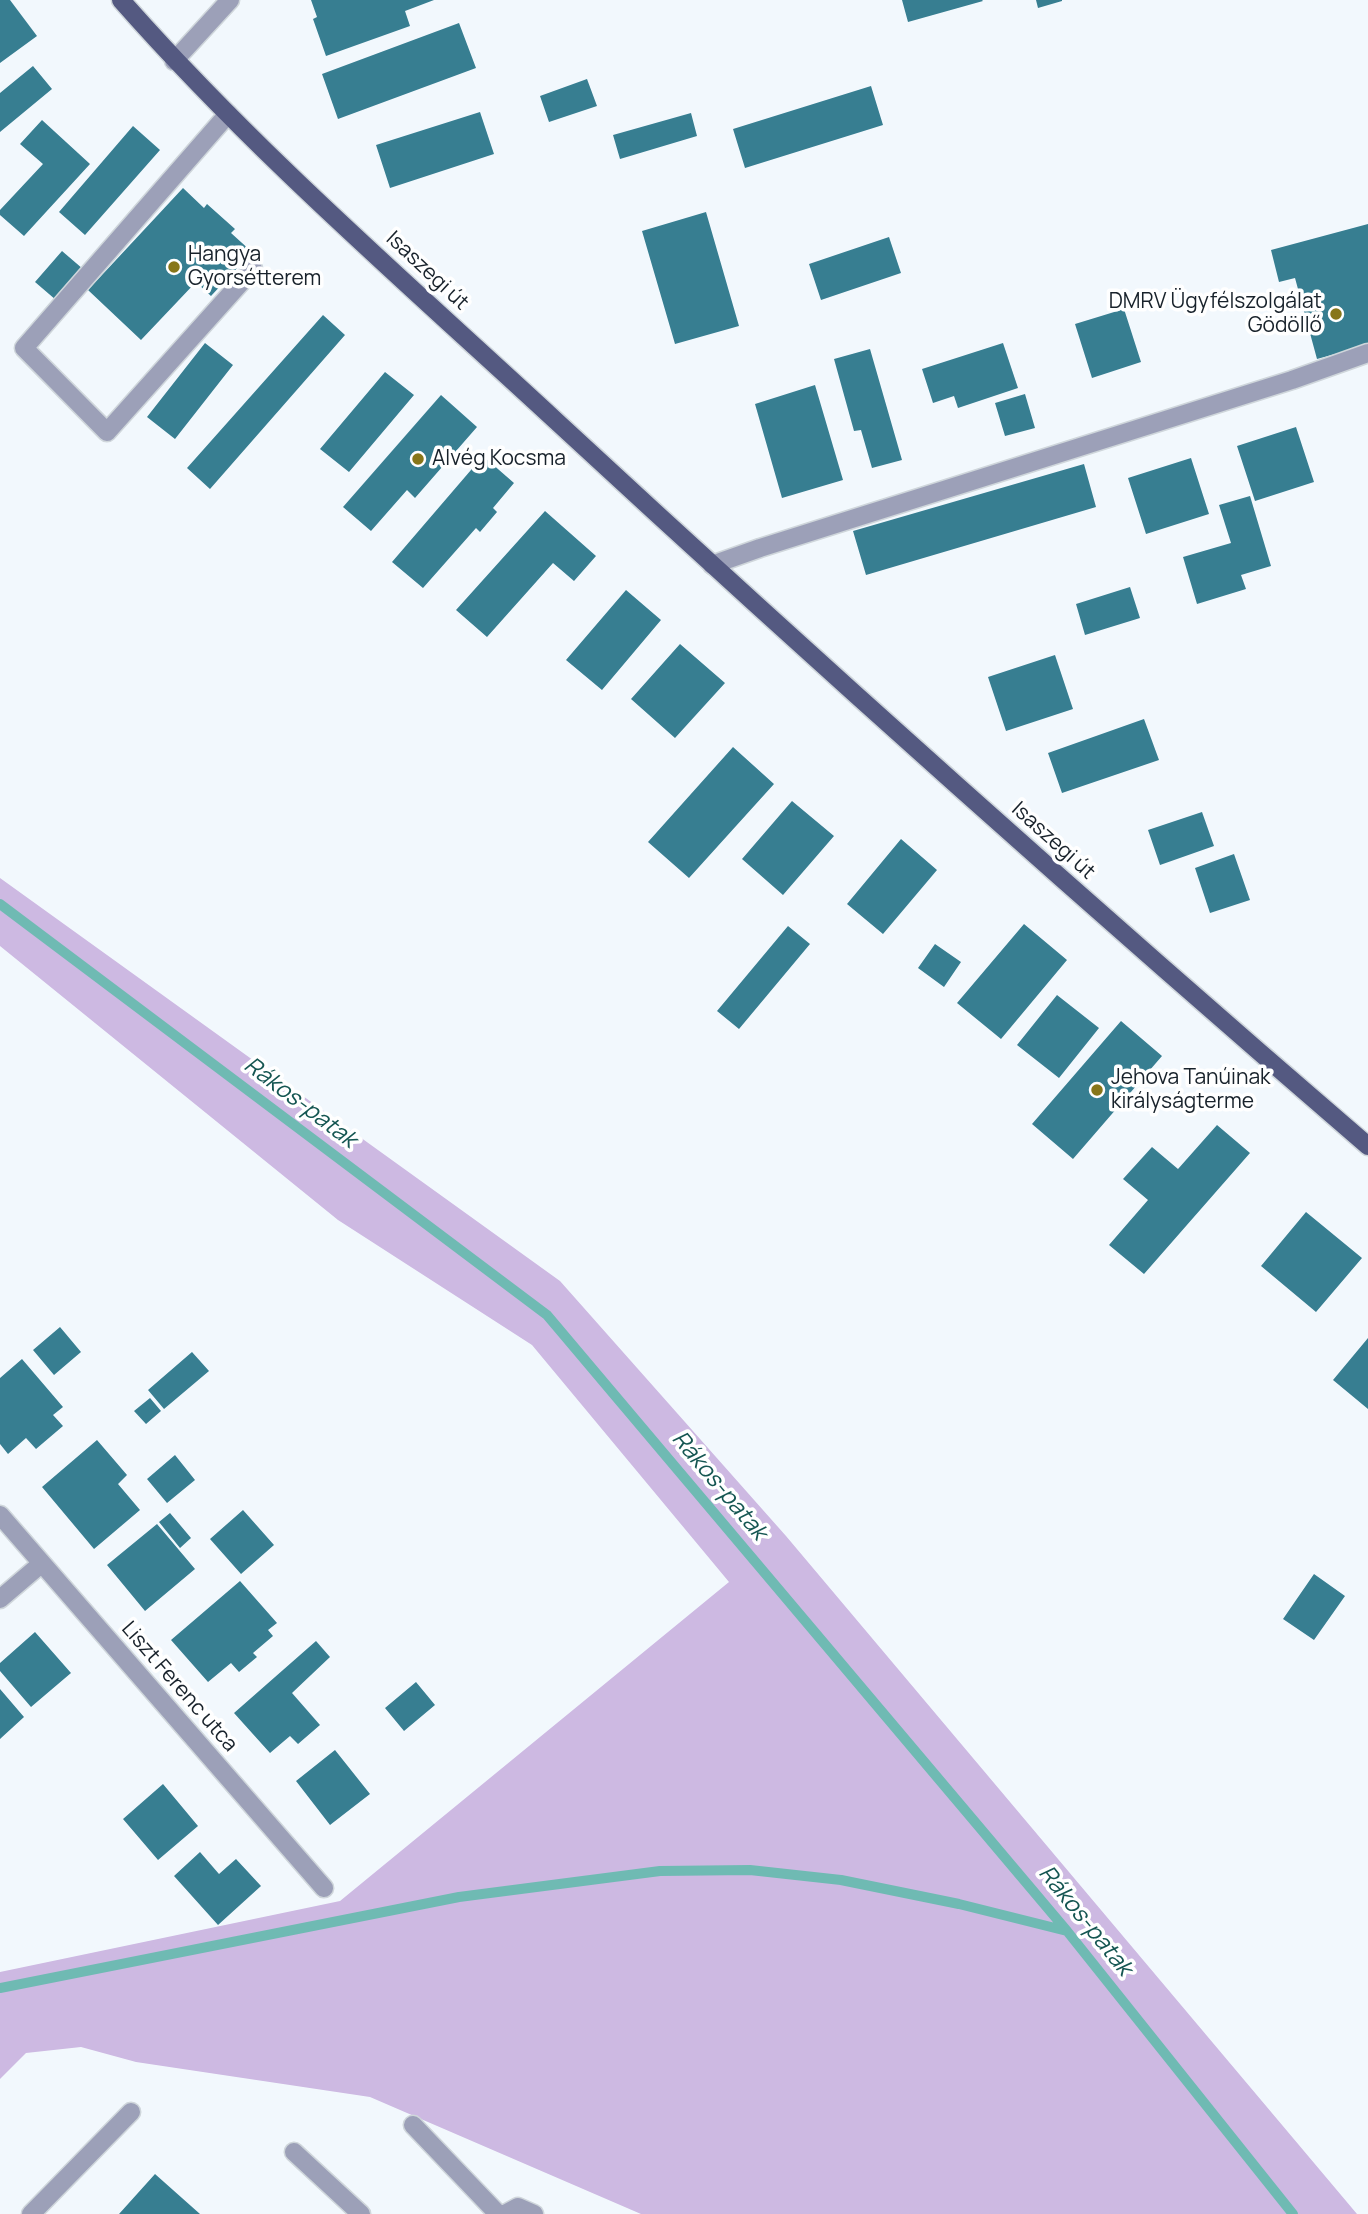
<!DOCTYPE html>
<meta charset="utf-8">
<style>
body{margin:0}
canvas{display:block;background:#f2f8fd}
</style>
<canvas width="1368" height="2214"></canvas>
<script>
const context = document.querySelector('canvas').getContext('2d');
context.lineJoin = 'round';
function paint(path, color) { context.fillStyle = color; context.fill(path, 'evenodd'); }
function trace(path, color, width, dash) { context.strokeStyle = color; context.lineWidth = width; context.lineCap = dash ? 'butt' : 'round'; context.setLineDash(dash || []); context.stroke(path); }
function write(font, color, halo, rows, align = 'center') {
  context.font = font + ' Manrope,sans-serif'; context.lineWidth = 7; context.setLineDash([]); context.textBaseline = 'middle'; context.strokeStyle = halo; context.fillStyle = color; for (const [text, x, y, turn = 0] of rows) {
    context.save(); context.translate(x, y); context.rotate((+turn || 0) * Math.PI / 180); context.textAlign = isNaN(turn) ? turn : align; if (halo) context.strokeText(text, 0, 0); context.fillText(text, 0, 0); context.restore();
  }
}
const green = new Path2D(`
 M0,878L560,1281L786,1536L1357,2214H641L370,2097L136,2062L81,2047L26,2053L0,2079V1972L340,1901L729,1582L532,1345L338,1220L0,946Z`);
const stream = new Path2D(`
 M0,904L547,1315L1067,1931L1293,2214
 M0,1988L459,1897L660,1871L750,1870L841,1880L959,1904L1067,1931`);
const building = new Path2D(`
 M0,0H10L37,36L0,63Z
 M311,0H434L405,11L410,26L326,56L313,19L317,17Z
 M902,0H982L983,1L908,22Z
 M1036,0H1062V1L1038,8Z
 M459,23L476,68L338,119L322,74Z
 M33,66L52,89L0,132V93Z
 M587,79L597,106L549,122L540,96Z
 M871,86L883,125L745,168L733,129Z
 M480,112L494,154L390,188L376,145Z
 M691,113L697,136L620,159L613,135Z
 M42,120L90,164L24,236L0,215V210L43,164L20,144Z
 M133,126L160,150L85,235L59,212Z
 M183,188L204,208L207,204L235,229L231,233L252,252L211,296L196,282L141,340L88,290Z
 M706,212L739,326L675,344L642,231Z
 M1368,224V345L1317,359L1295,278L1279,282L1271,250Z
 M889,237L901,273L821,300L809,264Z
 M62,251L83,269L56,300L35,282Z
 M1124,309L1141,362L1092,378L1075,324Z
 M323,315L345,335L210,489L187,468Z
 M205,343L233,365L175,439L147,417Z
 M1003,343L1018,388L958,408L954,396L933,403L922,369Z
 M870,349L902,460L872,468L861,430L854,431L834,359Z
 M385,372L414,395L349,472L320,449Z
 M815,385L843,480L782,498L755,404Z
 M1025,394L1035,428L1005,436L995,403Z
 M441,395L477,427L415,498L407,490L371,531L343,507Z
 M1296,427L1314,482L1255,501L1237,446Z
 M483,456L514,483L493,508L497,512L480,532L476,528L423,588L392,562Z
 M1191,458L1209,514L1146,534L1128,478Z
 M1084,464L1096,507L866,575L853,531Z
 M1250,496L1271,566L1241,575L1246,589L1197,604L1183,557L1231,543L1219,505Z
 M545,511L596,556L574,581L553,563L487,637L456,610Z
 M1130,587L1140,618L1085,635L1076,604Z
 M626,590L661,620L602,690L566,660Z
 M680,644L725,683L675,738L631,699Z
 M1055,655L1073,709L1006,731L988,677Z
 M1144,719L1159,760L1062,793L1048,753Z
 M733,747L774,784L689,878L648,842Z
 M792,801L834,836L783,895L742,859Z
 M1202,812L1214,846L1160,865L1148,830Z
 M901,839L937,870L883,934L847,904Z
 M1234,854L1250,900L1210,913L1195,868Z
 M1024,924L1067,960L1001,1039L957,1003Z
 M788,926L810,944L739,1029L717,1011Z
 M935,944L961,962L944,987L918,968Z
 M1057,995L1099,1028L1059,1078L1017,1045Z
 M1121,1021L1162,1056L1073,1159L1032,1124Z
 M1217,1125L1250,1153L1144,1274L1109,1245L1148,1200L1123,1179L1152,1147L1178,1169Z
 M1306,1212L1362,1258L1316,1312L1261,1266Z
 M60,1327L81,1352L54,1375L33,1350Z
 M1368,1338V1409L1333,1380Z
 M192,1352L209,1371L164,1409L148,1390Z
 M22,1359L63,1407L53,1415L63,1426L36,1449L26,1438L8,1454L0,1444V1378Z
 M150,1398L161,1411L146,1424L134,1411Z
 M97,1440L127,1475L118,1484L140,1510L94,1549L42,1487Z
 M175,1455L195,1480L167,1503L147,1479Z
 M243,1510L274,1545L241,1574L210,1539Z
 M170,1513L191,1538L180,1548L159,1522Z
 M157,1524L195,1569L145,1611L107,1565Z
 M1314,1574L1345,1596L1314,1640L1283,1619Z
 M240,1581L277,1623L268,1630L273,1636L253,1653L257,1657L239,1672L231,1663L208,1682L171,1640Z
 M35,1632L71,1673L31,1707L0,1671V1663Z
 M316,1641L330,1657L292,1693L320,1725L298,1744L290,1736L270,1753L234,1713Z
 M416,1682L435,1705L404,1731L385,1708Z
 M0,1689L24,1717L0,1739Z
 M335,1750L370,1794L330,1825L296,1781Z
 M163,1784L198,1826L158,1860L123,1819Z
 M200,1852L219,1874L236,1859L261,1886L218,1925L174,1876Z
 M155,2174L200,2214H119Z`);
const minor = new Path2D(`
 M174,61L230,0
 M228,114L24,348L107,432L253,269
 M712,565L760,548L1292,380L1368,353
 M0,1515L324,1888
 M0,1599L41,1564
 M413,2125L498,2214
 M294,2152L361,2214
 M31,2214L131,2112
 M505,2214L518,2207L534,2214`);
const major = new Path2D(`
 M121,0C254,151 408,284 555,420C822,667 1093,909 1368,1146`);
const markers = [
 [174,267,7,"#877619"],
 [1336,314,7,"#877619"],
 [418,459,7,"#877619"],
 [1097,1090,7,"#877619"]
];
const poiNames = [
 ["Hangya",188,255],
 ["Gyorsétterem",188,279],
 ["DMRV Ügyfélszolgálat",1322,302,"right"],
 ["Gödöllő",1322,326,"right"],
 ["Alvég Kocsma",432,459],
 ["Jehova Tanúinak",1111,1078],
 ["királyságterme",1111,1102]
];
const streetNames = [
 ["Isaszegi út",427,271,43],
 ["Isaszegi út",1053,841,42],
 ["Liszt Ferenc utca",179,1687,49]
];
const waterNames = [
 ["Rákos-patak",300,1103,37],
 ["Rákos-patak",719,1486,50],
 ["Rákos-patak",1085,1921,51]
];
paint(green, '#cdb9e2');
trace(stream, '#6fbab3', 10);
paint(building, '#377e91');
trace(minor, '#cfd6db', 21);
trace(major, '#cfd6db', 21);
trace(minor, '#9ca0b8', 18);
trace(major, '#545981', 18);
for (const [x, y, r, color] of markers) { const dot = new Path2D(); dot.arc(x, y, r, 0, 2 * Math.PI); context.fillStyle = color; context.fill(dot); trace(dot, '#fff', 2.5); }
write('21px', '#18222b', '#fff', poiNames, 'left');
write('21px', '#18222b', '#fff', streetNames);
write('italic 23px', '#155652', '#fff', waterNames);
</script>
